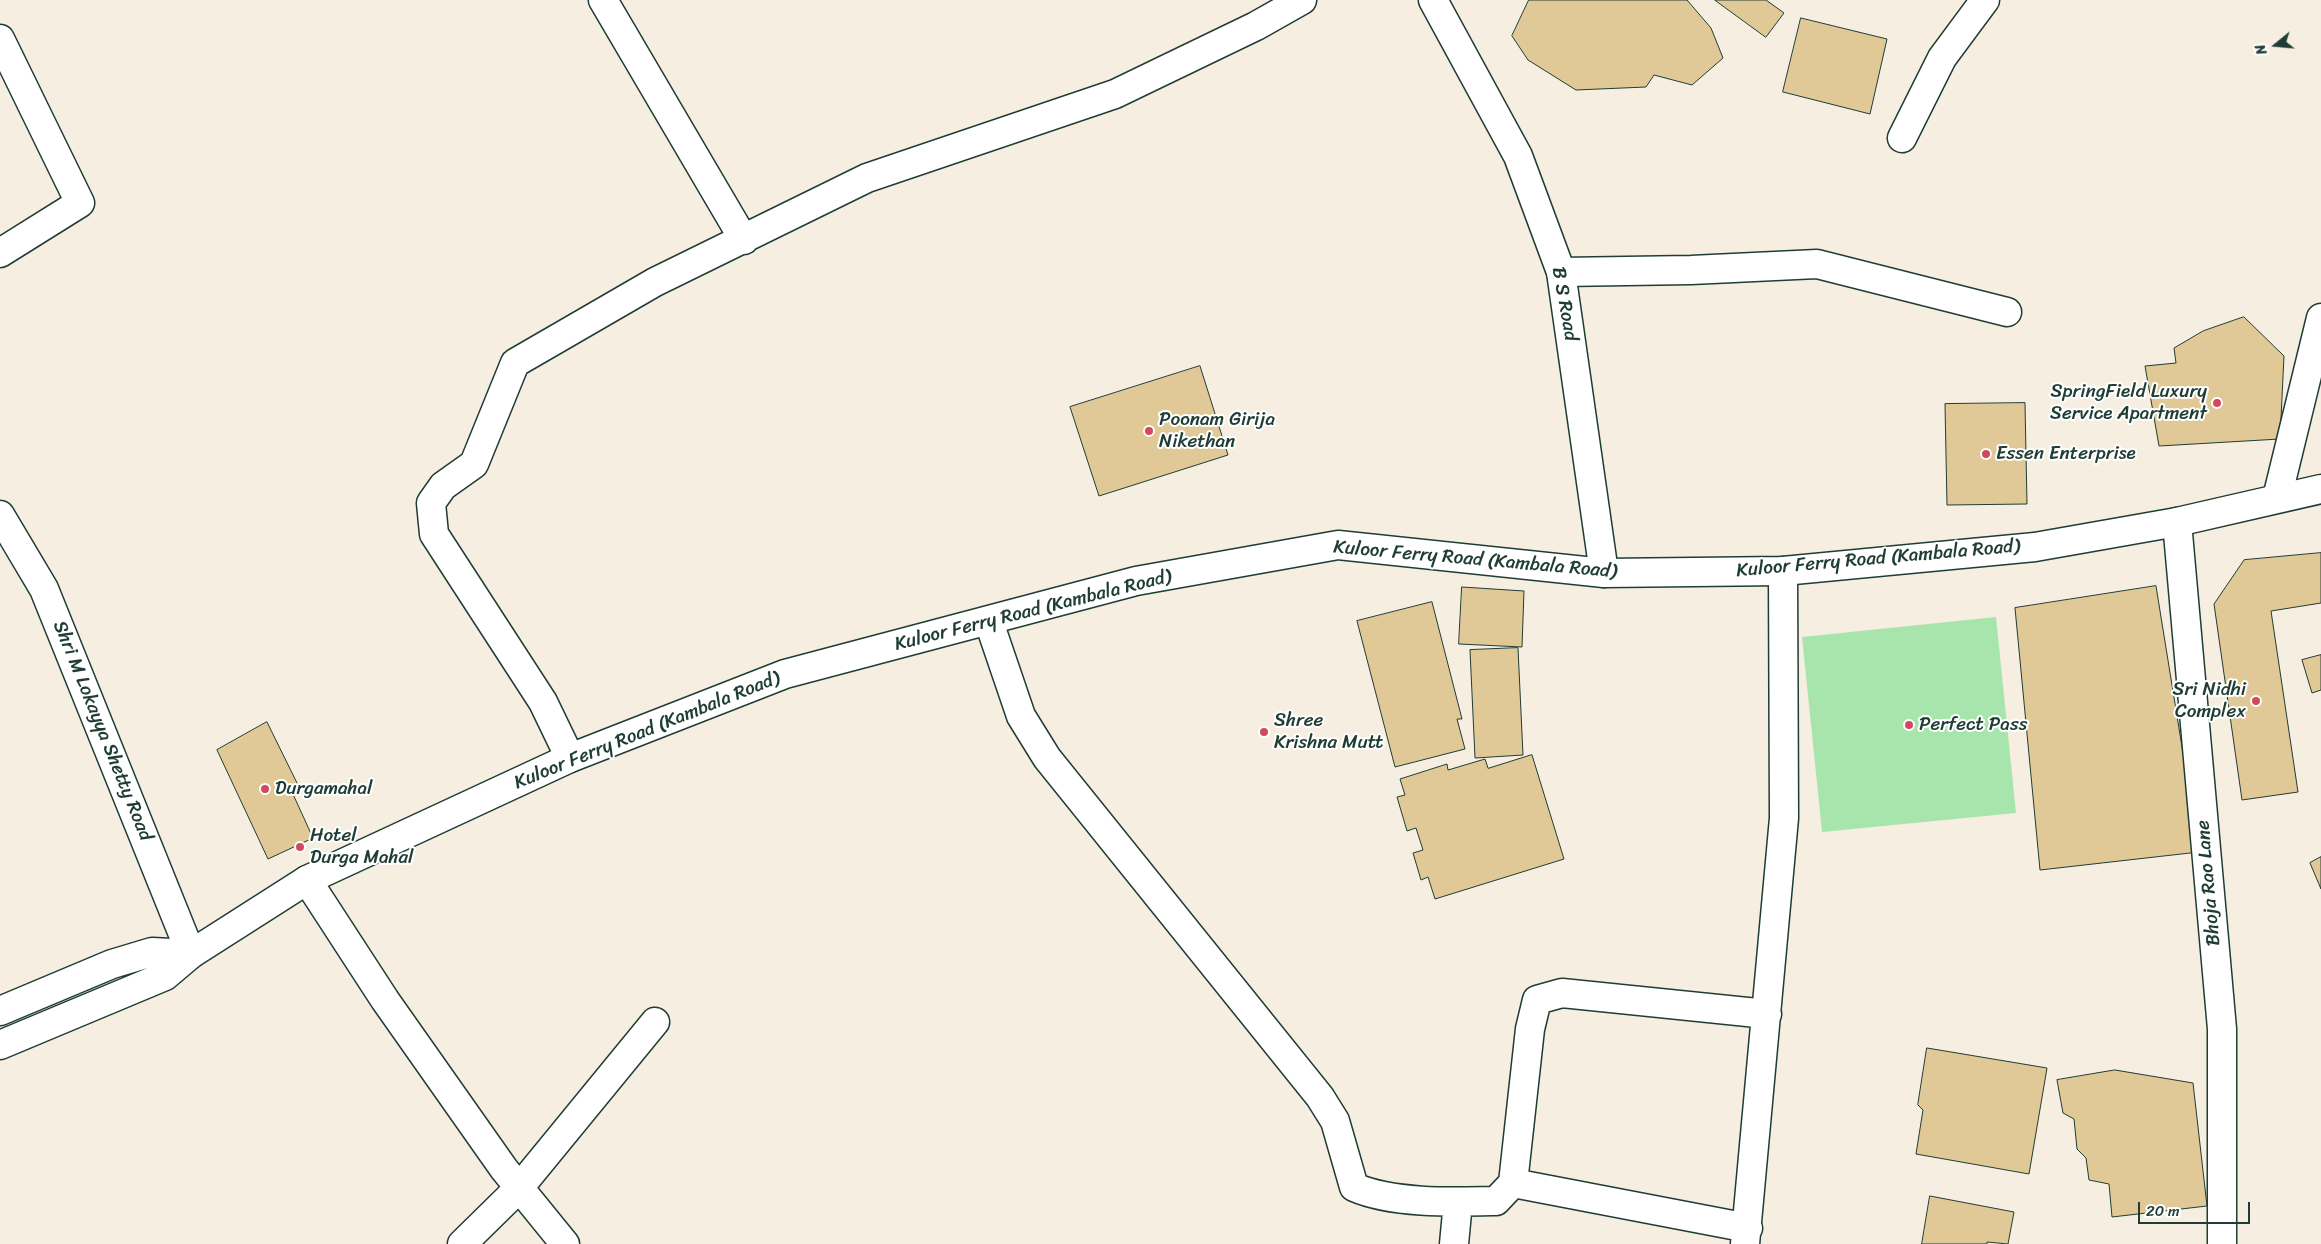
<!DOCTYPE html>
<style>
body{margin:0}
#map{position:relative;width:2321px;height:1244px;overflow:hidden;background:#f6eee0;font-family:Sriracha,sans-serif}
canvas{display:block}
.north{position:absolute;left:2251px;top:20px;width:50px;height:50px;-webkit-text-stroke:4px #fff;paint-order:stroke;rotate:253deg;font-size:14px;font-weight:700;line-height:20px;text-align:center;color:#1f3d34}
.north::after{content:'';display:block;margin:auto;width:18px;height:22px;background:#1f3d34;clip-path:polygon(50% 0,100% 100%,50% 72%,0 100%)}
.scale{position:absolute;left:2138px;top:1202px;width:112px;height:22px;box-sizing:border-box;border:2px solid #1f3d34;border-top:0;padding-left:6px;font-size:15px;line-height:18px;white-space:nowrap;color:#1f3d34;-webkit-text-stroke:4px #fff;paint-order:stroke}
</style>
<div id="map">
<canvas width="2321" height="1244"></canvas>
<div class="north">N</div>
<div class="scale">20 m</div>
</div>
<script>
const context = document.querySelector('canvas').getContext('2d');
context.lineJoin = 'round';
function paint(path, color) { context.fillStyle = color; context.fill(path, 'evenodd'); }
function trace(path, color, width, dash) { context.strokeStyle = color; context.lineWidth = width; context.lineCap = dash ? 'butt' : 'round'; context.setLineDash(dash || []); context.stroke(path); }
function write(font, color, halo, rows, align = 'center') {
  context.font = font + ' Sriracha,sans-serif'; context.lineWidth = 4; context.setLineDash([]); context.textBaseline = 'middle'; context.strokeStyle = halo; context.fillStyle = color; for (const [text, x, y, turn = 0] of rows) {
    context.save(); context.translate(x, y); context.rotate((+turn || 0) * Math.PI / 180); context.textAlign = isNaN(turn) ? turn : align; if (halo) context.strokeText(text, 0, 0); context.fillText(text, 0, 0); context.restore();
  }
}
const green = new Path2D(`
 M1996,617L2016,813L1822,832L1802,637Z`);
const building = new Path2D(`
 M1529,0H1687L1711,28L1723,58L1692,85L1654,75L1646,87L1576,90L1528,60L1512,36Z
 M1715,0H1766L1784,13L1766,37Z
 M1801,18L1887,39L1870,114L1783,92Z
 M2244,317L2284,356L2280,439L2159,446L2145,366L2176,363L2174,348L2203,331Z
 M1200,366L1228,455L1099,496L1070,407Z
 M2025,403L2027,504L1947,505L1945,404Z
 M2321,553V603L2271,611L2298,792L2242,800L2214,604L2244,560Z
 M2156,586L2199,852L2040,870L2015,608Z
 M1462,587L1524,591L1522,647L1459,644Z
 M1432,602L1462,719H1457L1465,749L1395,767L1357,621Z
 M1518,648L1523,755L1475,758L1470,650Z
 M2321,655V690L2312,693L2302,660Z
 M267,722L298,785L292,792L313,838L268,859L217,750Z
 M1532,755L1564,859L1435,899L1428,877L1421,880L1413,853L1423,850L1416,828L1407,831L1397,797L1405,795L1400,779L1447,764L1448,770L1485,759L1488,768Z
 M2321,857V889L2310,863Z
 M1927,1048L2047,1068L2029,1174L1916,1154L1923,1110L1918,1105Z
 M2115,1070L2193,1083L2207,1206L2112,1217L2109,1184L2089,1180L2086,1158L2077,1149L2074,1119L2063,1113L2057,1080Z
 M1930,1196L2014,1212L2008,1244L1987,1242V1244H1922Z`);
const minor = new Path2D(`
 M603,0L744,240
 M0,39L80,203L0,253
 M1902,138L1942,58L1985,0
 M1561,272L1691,270L1817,264L2007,312
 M2277,498L2321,318
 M2177,522L2222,1029V1244
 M989,622L1021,716L1047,758L1320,1097L1335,1121L1354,1187C1393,1204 1453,1202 1496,1201L1513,1183L1530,1029L1537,1000L1562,993L1767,1014
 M570,758L543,702L434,534L431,503L443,486L474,464L515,363L655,282L867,178L1115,94L1256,26L1302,0
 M1513,1183L1748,1228
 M462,1244L519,1188L655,1022
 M1454,1244L1458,1202
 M1745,1244L1784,818L1783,571`);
const tertiary = new Path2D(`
 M1433,0L1518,156L1561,272L1604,573
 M0,515L44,589L191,954
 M307,880L385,1000L504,1169L565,1244`);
const secondary = new Path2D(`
 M0,1011L112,964L152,952L191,954
 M0,1045L165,976L191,954L307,880L570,758L785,674L1136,581L1338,545L1604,573L1783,571L2035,547L2177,522L2321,489`);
const markers = [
 [2217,403,5,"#d1495b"],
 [1149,431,5,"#d1495b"],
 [1986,454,5,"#d1495b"],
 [2256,701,5,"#d1495b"],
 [1909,725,5,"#d1495b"],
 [1264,732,5,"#d1495b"],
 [265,789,5,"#d1495b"],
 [300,847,5,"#d1495b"]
];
const streetNames = [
 ["B S Road",1564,304,80],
 ["Kuloor Ferry Road (Kambala Road)",1878,559,-5],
 ["Kuloor Ferry Road (Kambala Road)",1475,560,5],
 ["Kuloor Ferry Road (Kambala Road)",1033,611,-14],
 ["Shri M Lokayya Shetty Road",102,731,68],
 ["Kuloor Ferry Road (Kambala Road)",647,731,-22],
 ["Bhoja Rao Lane",2209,883,-95]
];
const poiNames = [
 ["SpringField Luxury",2207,392,"right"],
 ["Service Apartment",2207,414,"right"],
 ["Poonam Girija",1159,420],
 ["Nikethan",1159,442],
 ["Essen Enterprise",1996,454],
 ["Sri Nidhi",2246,690,"right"],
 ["Complex",2246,712,"right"],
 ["Shree",1274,721],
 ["Krishna Mutt",1274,743],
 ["Perfect Pass",1919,725],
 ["Durgamahal",275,789],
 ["Hotel",310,836],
 ["Durga Mahal",310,858]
];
paint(green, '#a8e5ac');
paint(building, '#e1c897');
trace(building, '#1f3d34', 1);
trace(minor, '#1f3d34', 31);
trace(tertiary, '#1f3d34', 31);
trace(secondary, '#1f3d34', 31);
trace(minor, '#fff', 28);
trace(tertiary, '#fff', 28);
trace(secondary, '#fff', 28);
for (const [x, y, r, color] of markers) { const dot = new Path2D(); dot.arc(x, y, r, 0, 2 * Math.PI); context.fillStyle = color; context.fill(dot); trace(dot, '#fff', 2); }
write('19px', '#1f3d34', '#fff', streetNames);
write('19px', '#1f3d34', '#fff', poiNames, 'left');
</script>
